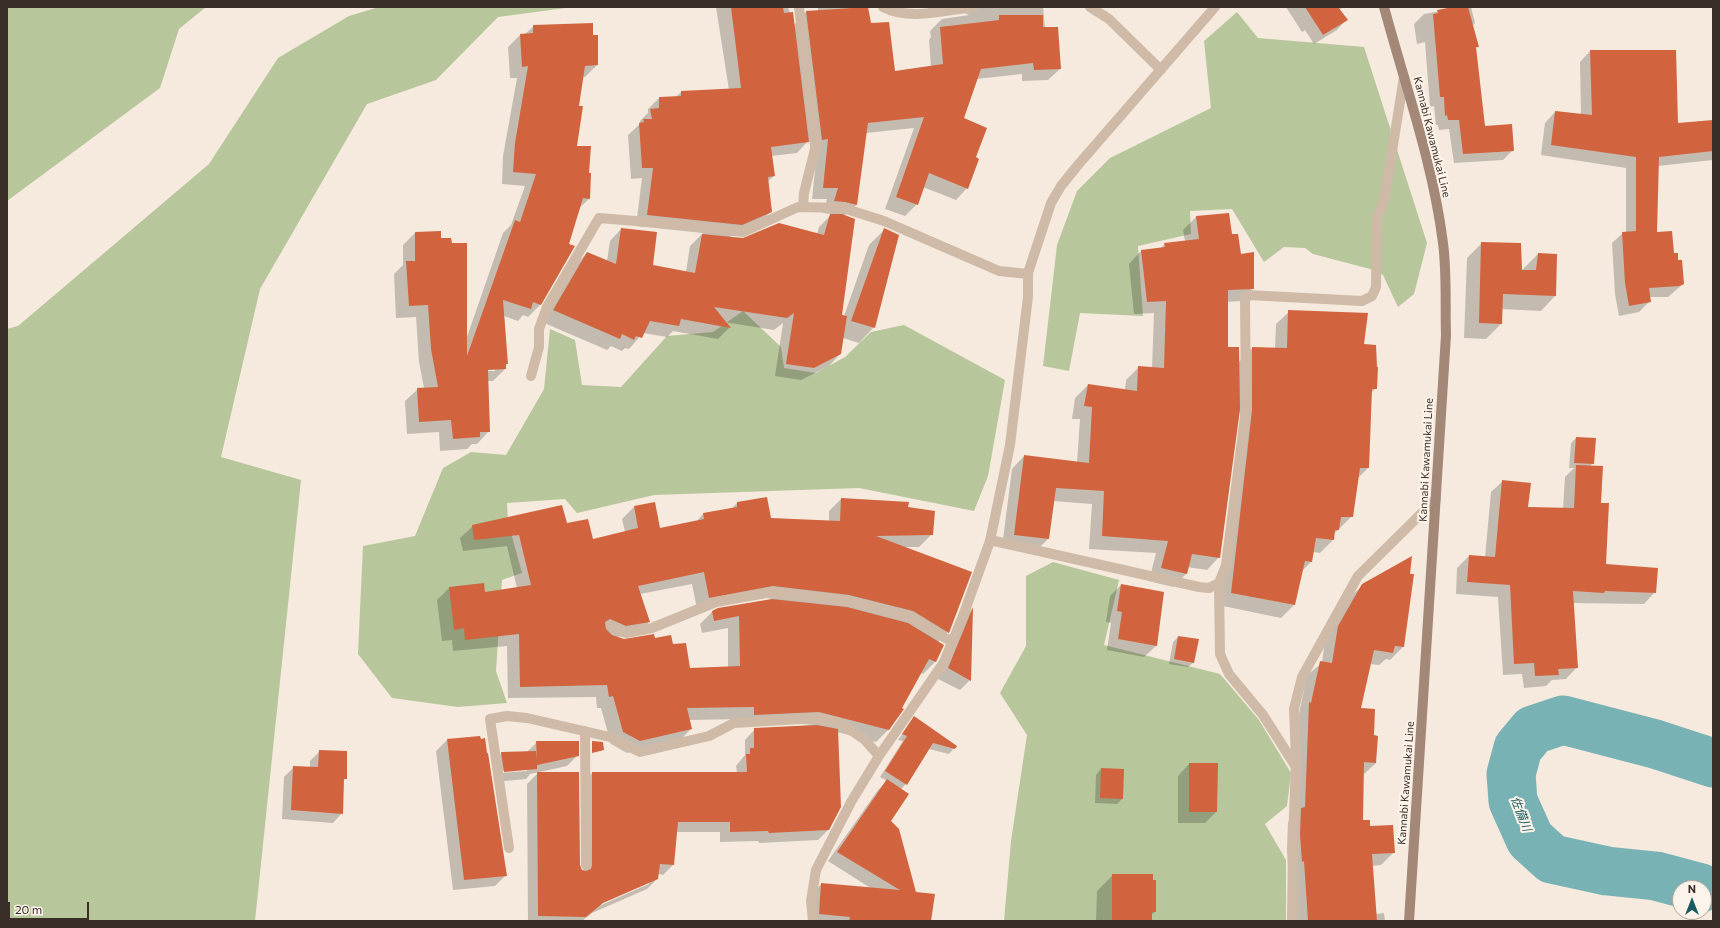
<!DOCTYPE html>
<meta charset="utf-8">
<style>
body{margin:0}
#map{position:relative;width:1720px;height:928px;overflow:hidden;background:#f5eadd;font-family:Commissioner,sans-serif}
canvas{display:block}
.frame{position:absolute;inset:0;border:8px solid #3a2e28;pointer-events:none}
.north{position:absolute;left:1672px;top:880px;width:40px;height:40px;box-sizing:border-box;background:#fcf4ea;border:1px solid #aea59c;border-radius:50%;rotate:0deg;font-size:11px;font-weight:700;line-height:16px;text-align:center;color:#3a2e28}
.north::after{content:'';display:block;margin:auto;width:14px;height:18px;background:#195b61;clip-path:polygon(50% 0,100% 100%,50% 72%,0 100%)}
.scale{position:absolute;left:8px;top:902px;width:81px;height:18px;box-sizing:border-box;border:2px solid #3a2e28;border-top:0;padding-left:5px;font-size:12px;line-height:14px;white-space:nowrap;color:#3a2e28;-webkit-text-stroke:3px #fcf4ea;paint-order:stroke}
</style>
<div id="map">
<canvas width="1720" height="928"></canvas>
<div class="frame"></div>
<div class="north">N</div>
<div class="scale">20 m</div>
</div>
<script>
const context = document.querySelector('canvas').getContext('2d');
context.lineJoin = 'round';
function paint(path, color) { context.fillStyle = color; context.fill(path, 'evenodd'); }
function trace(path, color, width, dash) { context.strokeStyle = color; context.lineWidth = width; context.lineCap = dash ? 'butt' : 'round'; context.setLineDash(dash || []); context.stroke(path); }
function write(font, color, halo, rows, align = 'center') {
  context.font = font + ' Commissioner,"Noto Sans JP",sans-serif'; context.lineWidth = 4; context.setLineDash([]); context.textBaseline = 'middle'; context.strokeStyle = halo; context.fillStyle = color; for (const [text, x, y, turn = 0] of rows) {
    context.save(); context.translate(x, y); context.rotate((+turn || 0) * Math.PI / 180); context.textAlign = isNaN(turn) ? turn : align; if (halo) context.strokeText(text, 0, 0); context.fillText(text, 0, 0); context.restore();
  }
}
const green = new Path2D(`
 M7,7H206L179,29L160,88L7,201Z
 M379,7H573L498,17L436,80L367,104L260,289L221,457L301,480L255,921H7V329L18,326L209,164L278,58L349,16Z
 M1237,12L1258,38L1364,47L1427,243L1414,294L1398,307L1383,275L1370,269L1313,254L1305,248L1284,247L1264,262L1232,209L1190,211L1191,234L1138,246L1143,316L1080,313L1069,371L1043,366L1057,245L1077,191L1110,158L1211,108L1204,41Z
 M743,311L781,347L784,368L816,373L845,357L871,332L904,325L1005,380L988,476L974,511L859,488L654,495L577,513L565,499L507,503L508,522L522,573L502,580L496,671L507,703L458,707L392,698L358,654L363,546L415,536L443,468L471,452L506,455L544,389L550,329L575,340L582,385L621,387L667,336L713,332Z
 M1053,562L1119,580L1104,645L1220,674L1259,720L1291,773L1287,806L1265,824L1286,860V921H1004L1011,841L1027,735L1000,693L1026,646V576Z`);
const shadow = new Path2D(`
 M716,7H788L794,25L806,12L818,11V7H865L870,25L894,73L931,67L929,40L931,37L930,31L942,19L969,15L962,12L929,16L928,7H1043L1045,28L1060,69L1048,80L1022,81V74L976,79L962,119L974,158L967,188L956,200L923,187L917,204L905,216L885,209L914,128L866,133L856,205L844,216L840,315L844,316L869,245L885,229L874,327L859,343L843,338L840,354L829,366L801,380L775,376L783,323L774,330L724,322L729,328L718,339L673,331L667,337L643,333L629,349L625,348L622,351L611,346L607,350L542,322L576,264L587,253L607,261L610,241L621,229L652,266L686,272L690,246L703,233L636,226L642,178L631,179L628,135L640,124V121L648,113V109L659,98L676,97L681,92L729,90ZM809,140L811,151L817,150L812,199H827L823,213L839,215H831L819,227L817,234L743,239L727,238L760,223L771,211L767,182L774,176L771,156L797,153Z
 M1286,7H1343L1339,10L1346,20L1337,30L1314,44L1305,30L1302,32Z
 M1464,7H1471L1475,23L1472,26L1477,47L1475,49L1484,127L1513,150L1503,160L1454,163L1449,129L1439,130L1438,125H1436L1434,106L1430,107L1425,42L1417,44L1414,24L1424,14Z
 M534,26L592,36L597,65L585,77H582L578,106L576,147L588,174H590L589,199L578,209L568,244L574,247L540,305L528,317L523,315L518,321L504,316L507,363L505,369L493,381H488L489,431L477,444H472L467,449L440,451L439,432L407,434L405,401L418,389L424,388L419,362L416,317L396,318L394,274L403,265V245L415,233L440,239L467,337L503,233L511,225L525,186L502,184L503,156L517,78H510L508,47L520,35L525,34ZM483,369H495V371H484Z
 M1590,51L1677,124L1713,121V160L1658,166L1656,233L1673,254L1683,284L1668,297H1650V301L1639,312L1619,316L1615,294L1612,243L1623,233L1626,232V168L1541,155L1545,123L1555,112L1581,115L1580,62Z
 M1229,214L1231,235L1253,288L1240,301L1227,302V348L1238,363L1252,348L1275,349L1276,324L1289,312L1362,345L1376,388L1371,393L1368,468L1358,478L1352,516L1334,534L1333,540L1320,553L1313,552L1311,562L1302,571L1294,605L1281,618L1218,605L1240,423V409L1219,557L1207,570L1187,567L1186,574L1173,587L1149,581L1156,553L1089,549L1092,504L1053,501L1048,539L1035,552L1002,547L1012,469L1024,456L1077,463L1080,419H1072L1075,398L1088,385L1125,390L1126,380L1139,367L1152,368L1154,313L1134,314L1129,264L1141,251L1160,249L1165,244L1185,241L1183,230L1196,217Z
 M1482,243L1521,271L1538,254L1555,296L1541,311L1501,309V324L1486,339L1464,338L1467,258Z
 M1576,438L1595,439L1593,463L1590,466L1599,504L1605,565L1655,592L1644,604L1573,603L1577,667L1566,679L1552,680L1546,686L1524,688L1522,674L1503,675L1498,597L1456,594L1457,568L1469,556L1485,557L1491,492L1503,481L1527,508L1563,509L1565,477L1574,468H1569L1571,443Z
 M841,499L907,507L932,534L919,547H903L948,632L938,642L943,645L935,662L923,674L921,673L901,708L902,709L888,730L876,742L837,732L828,830L818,840L759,843L758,841L720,842V832H676L673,865L663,875L658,874L657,879L647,889L592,913L582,921H528L527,784L538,773L583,873L582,784L592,773H737L736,766L745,755V740L755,729L814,725L743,719L689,720L691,729L679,741L627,753L611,744L601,708H597L596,697L508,698L507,646L453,651L452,640L442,641L437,600L449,588L485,593L517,588L507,546L463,551L460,538L473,526L567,524L592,540L625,532L622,519L634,507L660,529L696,522L703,514L731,509L737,503L770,519L829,521V511ZM692,584L697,609L760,597L773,599L718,609L712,612L700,624L702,633L728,628V668L690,669L672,645L654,639L624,640L617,637L637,634L649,622L640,594ZM649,882V884L599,906L598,904Z
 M1121,585L1156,646L1144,657L1107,650L1111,623L1106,622L1110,596Z
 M1363,585L1403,647L1390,660L1386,659L1379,665L1369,664L1360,709L1372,736L1376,763L1363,775L1362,821L1394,852L1381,865L1372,866L1375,914L1384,913L1385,921H1291L1287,849L1288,822L1293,817L1299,714L1307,675L1322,663L1325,640L1349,598Z
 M972,609L970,680L960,690L938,679L963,618Z
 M1178,637L1194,662L1188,667L1169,664L1173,642Z
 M914,718L955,747L949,754L929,749L906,784L901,789L890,821L915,893L930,921H810L812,893L822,884L872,889L828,861L878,790L887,781L880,777L903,741L898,740Z
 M447,740L506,875L495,886L453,890L436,751Z
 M537,742L578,755L567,766L530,774L526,779L494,782L492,764L502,753L527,752ZM527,769V771L499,773V771Z
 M320,751L346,778L343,781L342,813L333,823L282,819L284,777L294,767L310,768V761Z
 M1189,764L1216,812L1205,823H1178V776Z
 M1101,769L1122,799L1117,804L1095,803L1096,775Z
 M1113,875L1155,912L1151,915V921H1096L1097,891Z`);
const river = new Path2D(`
 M1701,888L1656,876L1607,871L1552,859L1530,839L1513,801L1511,774L1518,748L1533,730L1563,720L1655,744L1713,763`);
const building = new Path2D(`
 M731,7H783L784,13L793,12L809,142L771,147L775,176L768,177L772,212L742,225L647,215L653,168H642L639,123L644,122L643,119H652L650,109L659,108V97L681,96V91L741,88Z
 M868,7L871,23L889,22L895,71L943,64L940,27L999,20V15H1043V27H1058L1061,69L1034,70L1033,63L981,69L964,118L987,128L976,157L979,159L968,189L929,173L918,205L896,197L924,117L868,123L857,205L845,202L834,201L838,188H823L828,139L822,140L806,11Z
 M1305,7H1338L1348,20L1323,35Z
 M1453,7H1468L1479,47H1476L1485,126L1512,124L1514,151L1463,154L1459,120H1448L1447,115L1445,116L1444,97H1440L1433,14L1438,13L1437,10Z
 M593,23V35H598V65L585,66L579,106H583L577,146H591L589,173H591L590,199L583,198L569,244L575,246L541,305L533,302L531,309L503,300L508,364H506V369L488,370L490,432H480V437L453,439L451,420L419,422L417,388L438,387L431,349L428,305L409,306L406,261H415V232L441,231V238H451L452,243H467V356L515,220L520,222L536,174L513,172L515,143L528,66L522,67L520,34L533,33V25Z
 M1590,50H1676L1678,123L1713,120V151L1659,157L1657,232L1672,231L1674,253H1678V260H1682L1684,284L1680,286L1649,288L1651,302L1629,306L1625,283L1622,232L1636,231V157L1551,145L1555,111L1592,115Z
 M1229,213L1232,234H1238L1241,254L1254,252V289L1228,290V347H1239L1240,409L1220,558L1192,554L1187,574L1161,568L1168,541L1102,536L1104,491L1056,488L1049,539L1014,535L1024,455L1089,463L1092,407L1084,406L1088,384L1137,391L1138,366L1164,368L1166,301L1147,302L1141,250L1165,247L1164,243L1199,239L1196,216Z
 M830,214H842L855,219L842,315L847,316L841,354L814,368L786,364L794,313L787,318L714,307L731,328L681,319L679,326L650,321L642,338L636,336L634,340L622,334L620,339L553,310L587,252L616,264L621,228L657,232L653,265L695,273L702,234L743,238L779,223L824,235Z
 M884,228L899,235L875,328L851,321Z
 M1481,242L1521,243L1522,270H1536L1538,253L1557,254L1556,296L1503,294L1502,324L1479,323Z
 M1288,310L1368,313L1364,344L1376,345L1377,367H1378L1377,389H1372L1369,468H1360L1353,517H1341L1339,530H1335L1334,540L1316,538L1312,562L1305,561L1295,605L1231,593L1252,410V347L1287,348Z
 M1576,437L1596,438L1594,464L1574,463Z
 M1576,465L1603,466L1601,503H1609L1606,564L1658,568L1656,593L1605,591L1604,593L1573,591L1578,668L1558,669L1559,675L1535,676L1534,663L1514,664L1510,585L1467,582L1469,555L1495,557L1502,480L1531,483L1528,507L1574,508Z
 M767,497L771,518L840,521L841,498L909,502L908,507L935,511L933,535L876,536L972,572L949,633L913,611L849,595L773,586L709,598L704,572L638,586L650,622L626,626L610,619L605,622L606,629L612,635L624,639L654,634L655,638L671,635L673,644L686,643L690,668L740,666L739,616L714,621L712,611L718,608L772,599L847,607L908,623L944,645L936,662L929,659L902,708L904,709L889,730L819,712L754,715V707L687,708L692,729L640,741L623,732L613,696L609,697L607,685L520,687L519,634L465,640L464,628L454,630L449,587L484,583L485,592L531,585L519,535L474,540L472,525L562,505L567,523L588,519L593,539L638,528L634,506L655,502L660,528L704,519L703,513L737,507V502Z
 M1412,556L1410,574H1414L1404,647L1395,646L1393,653L1374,650L1361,708L1375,709L1374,735L1378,736L1376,763L1364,762L1363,820H1370V826L1393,825L1395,853L1372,854L1377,921H1308L1304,861L1302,862L1300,835L1301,808L1305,807L1309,702L1311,703L1320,661L1332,663L1338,626L1362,584Z
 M1121,584L1164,592L1157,646L1118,639L1122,612L1117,611Z
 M973,607L971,681L948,668Z
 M1178,636L1199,639L1194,663L1174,659Z
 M914,716L957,746L955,749L933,743L907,785L885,771L907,736L902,734Z
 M817,725L838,729L841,807L829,830L769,833L768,831L730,832V822H678L674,865L660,864L658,879L603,903L586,917L538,916L537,772H579L580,865L582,870L586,871L591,869L592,865V772H747L746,754H750V748H754V728Z
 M480,736L481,739L485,738L487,753H488L507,876L464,880L447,739Z
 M536,741H579V756L537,765V769L504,772L501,752L536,751L537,759Z
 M592,741L603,742L604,750L592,753Z
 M319,750L347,751V779H344L343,814L291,810L293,766L318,767Z
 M1189,763H1218L1217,812H1189Z
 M1101,768L1124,769L1123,799L1100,798Z
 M887,779L909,794L891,821L899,829L916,892L935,894L931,921H849L850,917L819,914L821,883L900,890L837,852Z
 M1112,874H1153V880H1156V912H1152V921H1112Z`);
const street = new Path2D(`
 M799,7L816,145L804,193L803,207
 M883,7C910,21 945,10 974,7
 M1090,7L1109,19L1161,70
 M531,376L539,347V329L547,307L599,218L685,225L743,232L798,207L843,208L884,221L999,271L1028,274
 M990,540L1199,587L1209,588L1219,583
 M611,625L614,629L626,633L652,628L716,602L772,592L848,601L911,617L952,642
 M585,731L586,865
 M1296,767L1263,715L1229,674L1220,654L1219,583L1226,565L1246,409L1245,300L1248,295L1362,301L1372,296L1376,287L1377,218L1384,201L1404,77
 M509,848L490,719L507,716L527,718L610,737L640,752L709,736L734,723L818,718L840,723L864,739L879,756
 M813,921L811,901L816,870L851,802L879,756L944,662L963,616L990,541L1010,445L1028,297V273L1051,203L1061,186L1078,165L1215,7
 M1292,921L1293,843L1296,760L1294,709L1302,677L1358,576L1436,499`);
const secondary = new Path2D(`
 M1384,7C1405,85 1433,163 1443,243C1447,273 1445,305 1446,335L1409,921`);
const streetNames = [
 ["Kannabi Kawamukai Line",1432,137,76],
 ["Kannabi Kawamukai Line",1426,460,-87],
 ["Kannabi Kawamukai Line",1406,783,-86]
];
const waterNames = [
 ["佐備川",1521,814,69]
];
paint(green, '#b7c69b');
paint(shadow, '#0003');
trace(river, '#79b2b5', 49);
paint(building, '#d1633e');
trace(street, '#cfbaa7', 10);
trace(secondary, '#a38878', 10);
write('11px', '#3a2e28', '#fcf4ea', streetNames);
write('italic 12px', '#195b61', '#fcf4ea', waterNames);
</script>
